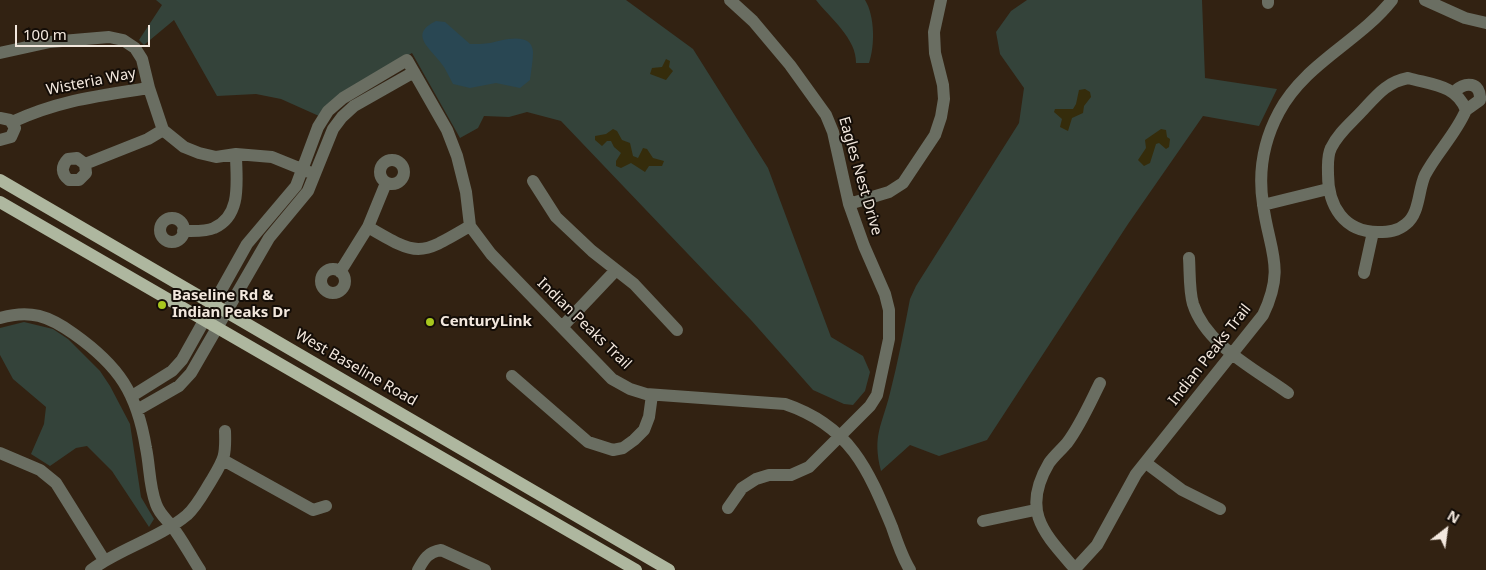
<!DOCTYPE html>
<style>
body{margin:0}
#map{position:relative;width:1486px;height:570px;overflow:hidden;background:#322212;font-family:"Noto Sans",sans-serif}
canvas{display:block}
.north{position:absolute;left:1421px;top:505px;width:50px;height:50px;-webkit-text-stroke:4px #140d07;paint-order:stroke;rotate:30deg;font-size:14px;font-weight:700;line-height:20px;text-align:center;color:#f3e8de}
.north::after{content:'';display:block;margin:auto;width:18px;height:22px;background:#f3e8de;clip-path:polygon(50% 0,100% 100%,50% 72%,0 100%)}
.scale{position:absolute;left:15px;top:25px;width:135px;height:22px;box-sizing:border-box;border:2px solid #f3e8de;border-top:0;padding-left:6px;font-size:15px;line-height:18px;white-space:nowrap;color:#f3e8de;-webkit-text-stroke:4px #140d07;paint-order:stroke}
</style>
<div id="map">
<canvas width="1486" height="570"></canvas>
<div class="north">N</div>
<div class="scale">100 m</div>
</div>
<script>
const context = document.querySelector('canvas').getContext('2d');
context.lineJoin = 'round';
function paint(path, color) { context.fillStyle = color; context.fill(path, 'evenodd'); }
function trace(path, color, width, dash) { context.strokeStyle = color; context.lineWidth = width; context.lineCap = dash ? 'butt' : 'round'; context.setLineDash(dash || []); context.stroke(path); }
function write(font, color, halo, rows, align = 'center') {
  context.font = font + ' "Noto Sans",sans-serif'; context.lineWidth = 4; context.setLineDash([]); context.textBaseline = 'middle'; context.strokeStyle = halo; context.fillStyle = color; for (const [text, x, y, turn = 0] of rows) {
    context.save(); context.translate(x, y); context.rotate((+turn || 0) * Math.PI / 180); context.textAlign = isNaN(turn) ? turn : align; if (halo) context.strokeText(text, 0, 0); context.fillText(text, 0, 0); context.restore();
  }
}
const green = new Path2D(`
 M156,0H626L693,49L768,168L831,337L863,356L870,372L865,391L853,405L844,404L813,390L751,320L561,121L527,112L509,117L484,116L478,128L460,138L412,53L334,99L319,116L281,99L256,94L217,96L174,20L144,45L139,40L162,5Z
 M816,0H865C875,16 875,46 869,63H856C857,39 830,18 816,0Z
 M1027,0H1202L1205,78L1277,89L1259,126L1203,116L1128,224L987,440L939,456L910,445L881,471C872,435 882,426 890,393C898,362 904,330 910,299L916,286L1019,123L1024,88L1000,54L996,32L1011,11Z
 M24,322L53,329L68,339L100,371L110,386L130,424L141,497L154,519L149,527L112,471L87,446L76,448L50,466L31,454L44,424L46,407L13,379L0,355V328Z`);
const sand = new Path2D(`
 M666,59L670,61L669,67L673,71L666,80L650,74L652,68L662,67Z
 M1085,89L1090,92L1091,97L1084,106L1083,113L1072,118L1068,131L1060,127L1062,119L1054,112L1055,109H1073L1076,104L1079,90Z
 M613,129L617,131L622,140L630,143L633,156L638,158L643,148L647,149L653,158L664,161L662,166H649L645,172L631,163L621,168L616,166V161L621,153L614,147L611,141H607L602,146L595,140V136L606,134Z
 M1161,129L1166,130L1167,137L1170,139L1169,147L1166,149L1159,143L1156,144L1150,163L1144,166L1138,160L1146,148L1145,140Z`);
const water = new Path2D(`
 M436,21L445,22L470,44C477,44 484,44 490,43C502,40 532,31 533,52C533,61 531,71 530,80L520,88L496,83L470,88L453,84C449,77 446,69 441,63C430,48 408,34 436,21Z`);
const minor = new Path2D(`
 M1425,0L1465,18L1486,23
 M1268,3V0
 M0,53L50,42L109,37L123,40L135,48L142,59L149,88L163,130L184,147L199,153L216,157L236,154L272,157L309,172
 M1408,78C1433,85 1456,85 1466,110C1456,134 1437,152 1425,175C1418,190 1420,213 1406,224C1398,231 1389,232 1378,232C1344,232 1328,206 1328,174C1328,165 1327,156 1331,148C1338,133 1352,122 1363,110C1377,95 1387,82 1408,78Z
 M1455,91C1465,82 1481,81 1480,100L1466,110
 M0,118L10,120L15,128L11,137L0,140
 M12,122C60,100 98,96 149,88
 M380 172a12 12 0 1 1 24 0a12 12 0 1 1-24 0Z
 M85,164L86,173L79,180H69C61,174 61,166 68,159L77,158L85,164L148,139L163,130
 M533,181L556,217L592,251L634,284L677,330
 M849,204L889,192L903,183L935,135L941,117L944,99L943,85L935,53L934,32L941,0
 M1263,205L1328,189
 M160 230a12 12 0 1 1 24 0a12 12 0 1 1-24 0Z
 M368,227C419,257 419,256 470,226
 M183,231C192,231 206,232 214,228C243,215 236,179 236,154
 M1189,258C1190,273 1189,290 1193,304C1206,345 1255,369 1288,393
 M321 281a12 12 0 1 1 24 0a12 12 0 1 1-24 0Z
 M340,272L368,227L386,183
 M1364,273L1373,232
 M0,318C30,309 49,316 74,334C119,366 137,393 146,448C150,467 149,486 156,504C159,513 165,518 171,525C182,539 190,555 200,570
 M562,327L616,270
 M512,376L588,442L613,450L623,448L634,440L644,430L649,417L652,395
 M132,396L172,371L182,360L247,244L296,186L318,127L328,111L343,98L407,60L447,130L457,156L466,192L470,226L491,254L612,379L630,389L646,394L785,404C850,426 868,469 892,527C897,542 902,557 910,570
 M137,410L179,386L191,373L269,238L308,191L333,129L342,117L354,106L414,72
 M0,453L40,470L56,483L104,560
 M223,460L313,510L326,506
 M1146,463L1182,490L1220,509
 M728,508L742,488L756,479L769,475H791L809,467L870,406L877,395L889,339V310L885,294L864,246L849,204L833,132L826,115L790,65L753,21L730,0
 M983,521L1035,510
 M91,570C121,548 158,539 187,515C197,506 204,492 211,481C224,459 226,457 225,431
 M418,570C424,559 428,552 441,550L485,570
 M1074,570L1097,545L1136,474L1263,315C1286,267 1269,251 1263,204C1258,172 1264,140 1279,112C1305,63 1359,42 1392,0
 M1076,570C1045,534 1020,512 1049,463C1054,456 1061,450 1067,443C1080,426 1090,403 1100,383`);
const major = new Path2D(`
 M0,180L669,570
 M0,202L636,570`);
const markers = [
 [162,305,5,"#a8c71e"],
 [430,322,5,"#a8c71e"]
];
const streetNames = [
 ["Wisteria Way",91,82,-11],
 ["Eagles Nest Drive",860,176,74],
 ["Indian Peaks Trail",584,324,44],
 ["Indian Peaks Trail",1210,355,-52],
 ["West Baseline Road",356,368,30]
];
const poiNames = [
 ["Baseline Rd &",172,296],
 ["Indian Peaks Dr",172,313],
 ["CenturyLink",440,322]
];
paint(green, '#34433a');
paint(sand, '#352c0b');
paint(water, '#294753');
trace(minor, '#6a6e62', 12);
trace(major, '#aeb79f', 12);
for (const [x, y, r, color] of markers) { const dot = new Path2D(); dot.arc(x, y, r, 0, 2 * Math.PI); context.fillStyle = color; context.fill(dot); trace(dot, '#140d07', 2); }
write('15px', '#f3e8de', '#140d07', streetNames);
write('bold 15px', '#f3e8de', '#140d07', poiNames, 'left');
</script>
